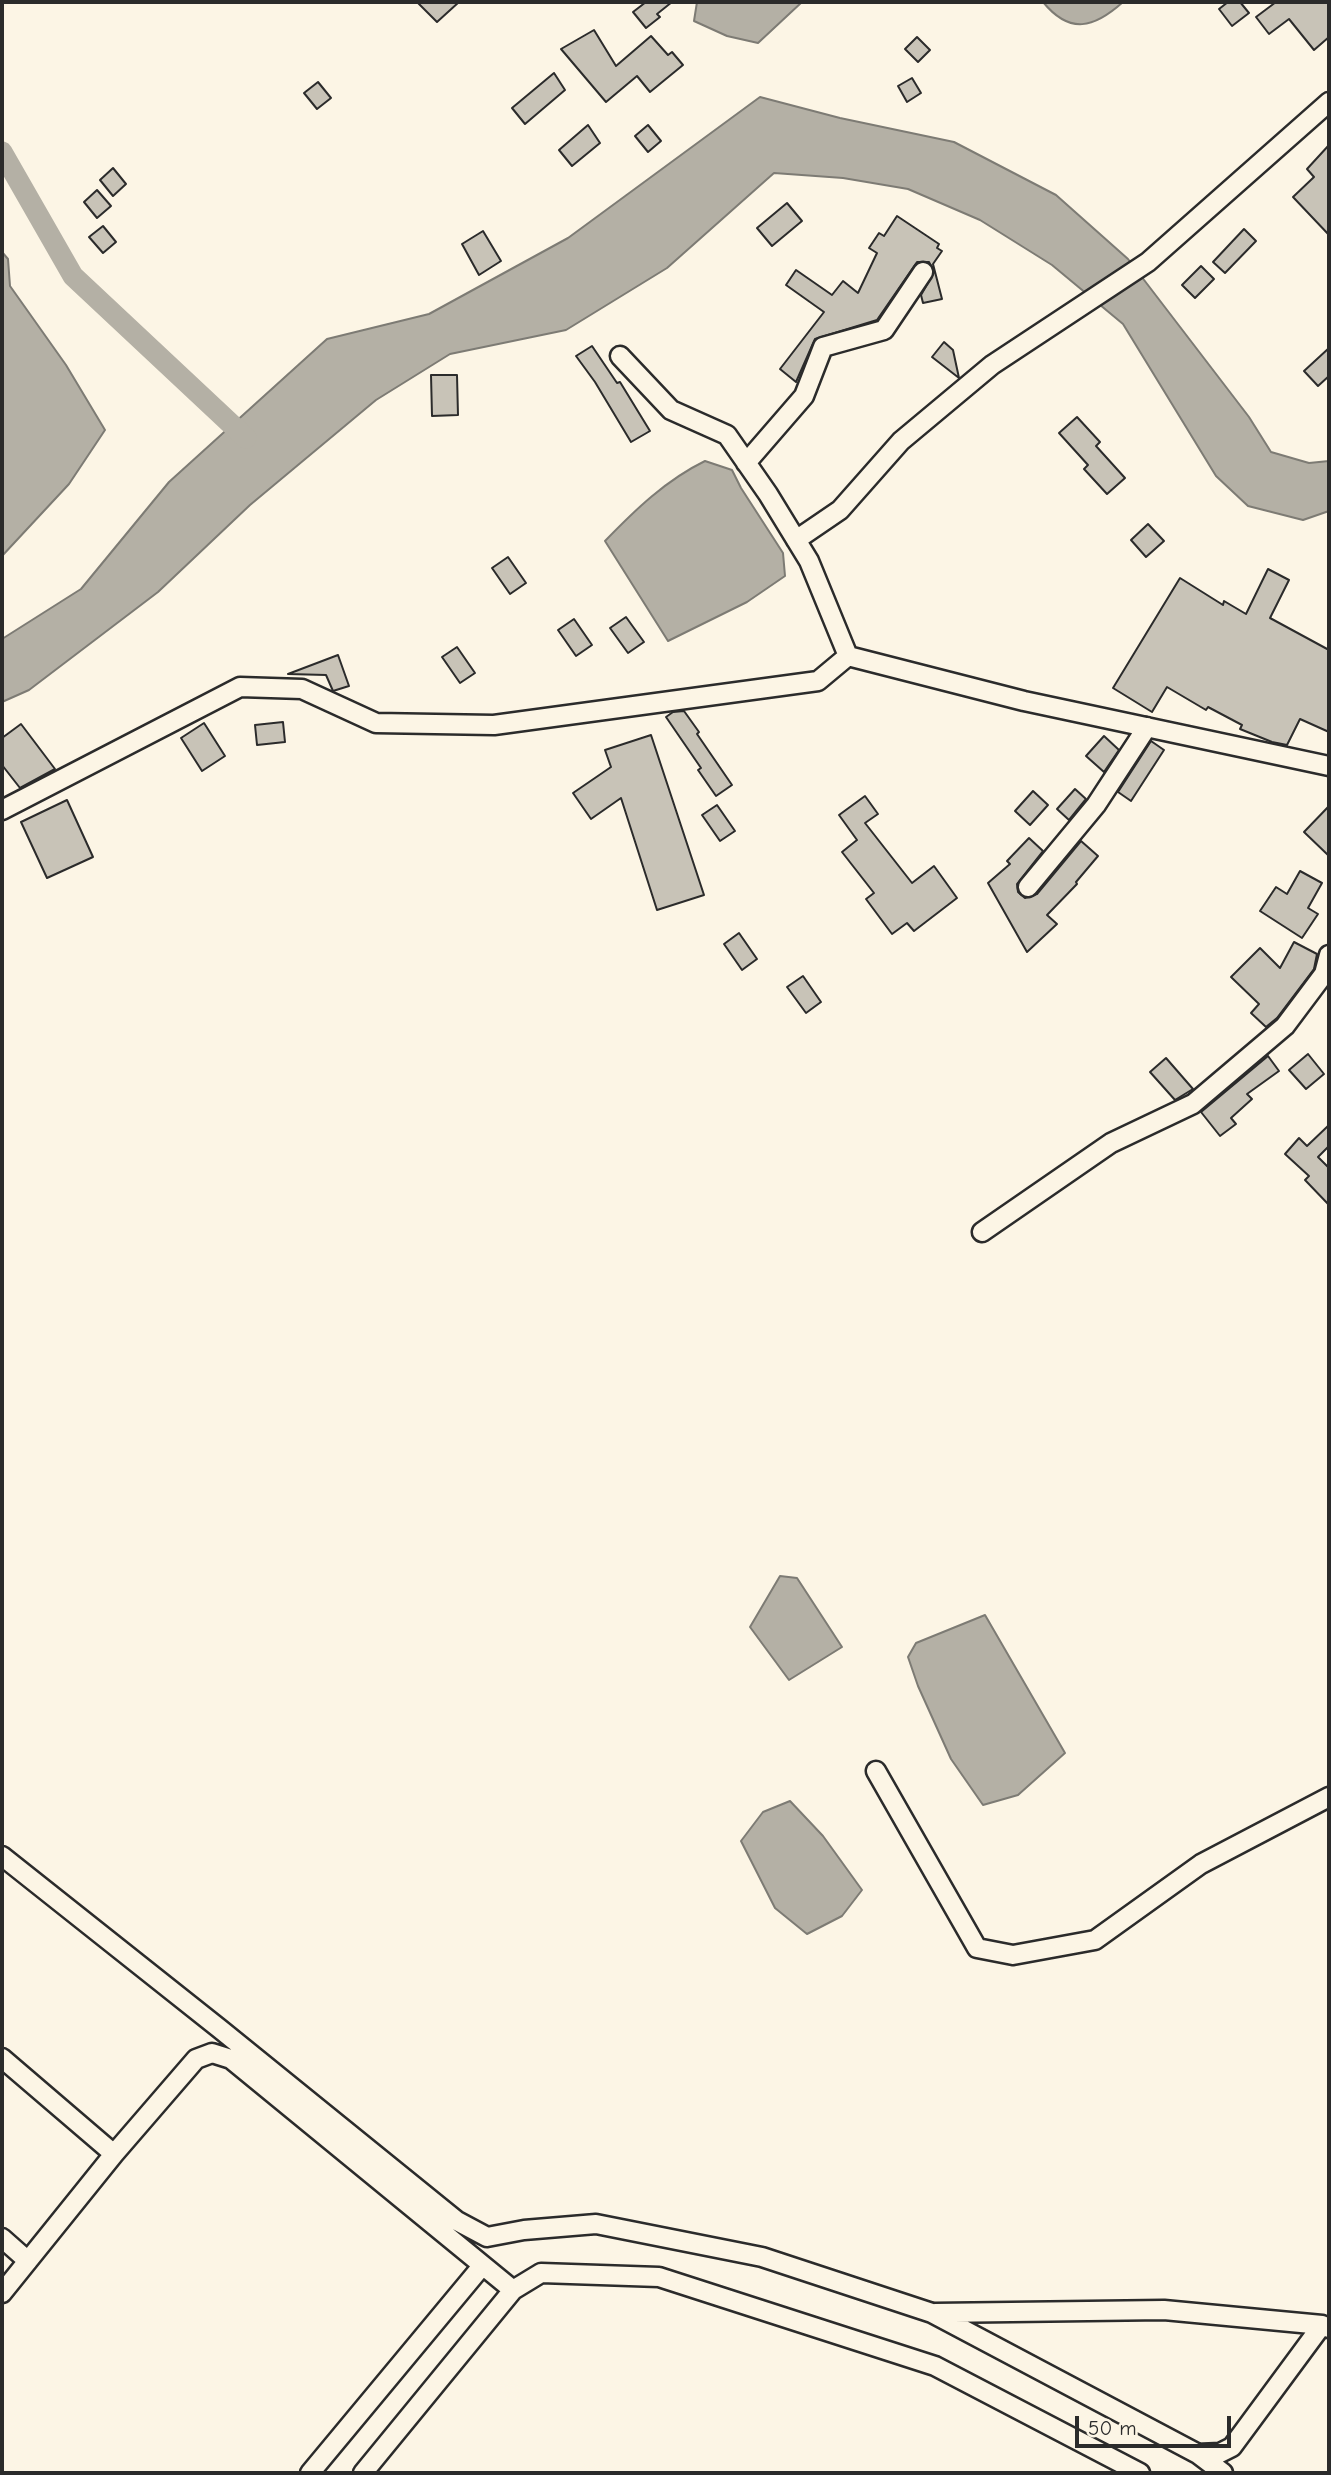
<!DOCTYPE html>
<style>
body{margin:0}
#map{position:relative;width:1331px;height:2475px;overflow:hidden;background:#fcf5e5;font-family:"Comic Neue",sans-serif}
canvas{display:block}
.frame{position:absolute;inset:0;border:4px solid #2b2b2b;pointer-events:none}
.scale{position:absolute;left:1075px;top:2416px;width:156px;height:32px;box-sizing:border-box;border:4px solid #2b2b2b;border-top:0;padding-left:9px;font-size:21px;line-height:24px;white-space:nowrap;color:#2b2b2b;-webkit-text-stroke:5px #fcf5e5;paint-order:stroke}
</style>
<div id="map">
<canvas width="1331" height="2475"></canvas>
<div class="frame"></div>
<div class="scale">50 m</div>
</div>
<script>
const context = document.querySelector('canvas').getContext('2d');
context.lineJoin = 'round';
function paint(path, color) { context.fillStyle = color; context.fill(path, 'evenodd'); }
function trace(path, color, width, dash) { context.strokeStyle = color; context.lineWidth = width; context.lineCap = dash ? 'butt' : 'round'; context.setLineDash(dash || []); context.stroke(path); }
const water = new Path2D(`
 M697,2H802L758,43L727,36L694,21Z
 M1043,2H1123C1094,28 1070,35 1043,2Z
 M760,97L840,118L954,142L1056,195L1128,259L1249,417L1271,452L1309,463L1329,461V511L1303,520L1248,506L1216,476L1123,324L1052,265L980,220L908,189L843,178L774,173L667,268L566,330L450,354L376,400L250,505L158,592L29,690L2,702V639L81,589L169,482L327,339L429,314L568,238Z
 M2,252L8,259L10,286L66,365L105,430L69,484L2,556Z
 M705,461L732,470L741,488L783,553L785,576L747,602L668,641L605,541C635,510 666,480 705,461Z
 M780,1576L797,1578L842,1647L789,1680L750,1627Z
 M985,1615L1065,1753L1018,1795L983,1805L951,1759L918,1686L908,1657L916,1643Z
 M790,1801L823,1836L862,1890L842,1916L807,1934L775,1908L741,1841L763,1812Z`);
const canal = new Path2D(`
 M2,152L73,276L246,438`);
const building = new Path2D(`
 M417,2H459L437,22Z
 M646,2H672L657,14L660,17L646,28L633,12Z
 M1228,2H1240L1249,13L1232,26L1219,9Z
 M1276,2H1329V37L1314,50L1289,19L1269,34L1256,17Z
 M594,30L616,66L651,36L668,55L672,52L683,65L650,92L637,76L606,102L561,49Z
 M917,37L930,50L918,62L905,49Z
 M554,73L565,90L525,124L512,108Z
 M912,78L921,93L907,102L898,86Z
 M318,82L331,98L317,109L304,93Z
 M588,125L600,143L572,166L559,150Z
 M648,125L661,141L648,152L635,136Z
 M1329,145V235L1293,197L1314,177L1307,169Z
 M113,168L126,184L113,196L100,180Z
 M97,190L111,206L97,218L84,202Z
 M787,203L802,221L772,246L757,228Z
 M897,216L939,244L937,248L942,251L933,264L942,299L923,303L921,295L934,272L929,262H917L877,320L815,339L796,382L780,369L824,312L786,285L796,270L832,295L843,281L858,293L877,253L869,248L879,233L884,236Z
 M103,226L116,242L103,253L89,237Z
 M1244,229L1256,241L1225,273L1213,262Z
 M483,231L501,261L479,275L462,244Z
 M1201,266L1214,279L1195,298L1182,285Z
 M944,342L953,350L959,378L932,357Z
 M592,346L617,383L620,382L650,431L631,442L595,382L576,356Z
 M1329,348V376L1318,386L1304,371Z
 M431,375H457L458,415L432,416Z
 M1077,417L1100,442L1096,446L1125,478L1107,494L1084,469L1088,465L1059,433Z
 M1148,524L1164,541L1146,557L1131,540Z
 M508,557L526,583L510,594L492,568Z
 M1268,569L1289,580L1270,618L1329,650V732L1300,719L1287,745L1272,742L1240,729L1242,725L1208,707L1206,710L1167,687L1152,712L1113,688L1180,578L1223,605L1224,601L1246,614Z
 M626,617L644,642L628,653L610,628Z
 M574,619L592,645L576,656L558,630Z
 M457,647L475,673L460,683L442,657Z
 M338,655L349,686L333,691L326,675L288,674Z
 M684,711L699,732L697,734L732,785L716,796L698,770L701,768L666,717L673,712Z
 M283,722L285,742L257,745L255,725Z
 M204,723L225,756L202,771L181,738Z
 M21,724L55,769L20,788L2,765V738Z
 M651,735L704,895L657,910L621,798L591,819L573,793L611,767L605,750Z
 M1104,736L1119,750L1104,772L1086,756Z
 M1151,741L1164,750L1131,801L1118,792Z
 M1075,789L1086,799L1069,820L1057,809Z
 M1033,791L1048,805L1030,825L1015,811Z
 M865,796L878,814L865,823L912,883L934,866L957,898L914,931L907,923L892,934L866,899L874,893L842,852L857,840L839,815Z
 M67,800L93,857L47,878L21,822Z
 M717,805L735,831L720,841L702,815Z
 M1329,806V856L1304,832Z
 M1029,838L1043,851L1017,884L1018,892L1025,898L1037,894L1081,841L1098,856L1076,882L1077,884L1047,915L1057,924L1027,952L988,883L1010,864L1007,861Z
 M1300,871L1322,883L1308,908L1318,914L1302,938L1260,911L1276,887L1287,894Z
 M739,933L757,959L742,970L724,944Z
 M1294,942L1317,954L1314,969L1277,1018L1266,1027L1251,1013L1259,1004L1231,977L1260,948L1280,968Z
 M803,976L821,1002L806,1013L787,987Z
 M1308,1054L1324,1074L1306,1089L1289,1070Z
 M1268,1056L1279,1071L1247,1094L1252,1099L1231,1118L1236,1124L1220,1136L1201,1112Z
 M1166,1058L1193,1089L1175,1100L1150,1072Z
 M1329,1125V1146L1318,1157L1329,1168V1205L1305,1180L1309,1176L1285,1154L1299,1138L1307,1146Z`);
const street = new Path2D(`
 M620,356L671,410L727,435L768,494L809,561L848,656
 M746,463L804,396L823,347L884,330L923,272
 M796,540L840,510L901,441L992,365L1148,262L1329,102
 M2,810L240,687L302,689L376,723L494,725L818,681L848,656L1024,701L1329,766
 M1028,887L1096,805L1147,727
 M982,1232L1111,1143L1193,1104L1285,1026L1324,974L1329,955
 M876,1771L977,1948L1013,1955L1095,1940L1201,1864L1329,1797
 M2,1856L220,2029L457,2221L487,2237L524,2230L596,2224L762,2257L932,2313L1198,2454L1223,2473
 M2,2058L114,2154
 M2,2238L28,2261
 M2,2293L114,2154L196,2059L212,2053L231,2059L513,2290
 M935,2313L1164,2310L1322,2325L1329,2328
 M1198,2454L1220,2453L1232,2447L1322,2325
 M310,2473L482,2266
 M363,2473L513,2290L541,2273L659,2277L935,2366L1140,2473`);
paint(water, '#b4b0a5');
trace(water, '#7d7b74', 2);
trace(canal, '#b4b0a5', 21);
paint(building, '#c8c3b7');
trace(building, '#2b2b2b', 2);
trace(street, '#2b2b2b', 23);
trace(street, '#fcf5e5', 18);
</script>
